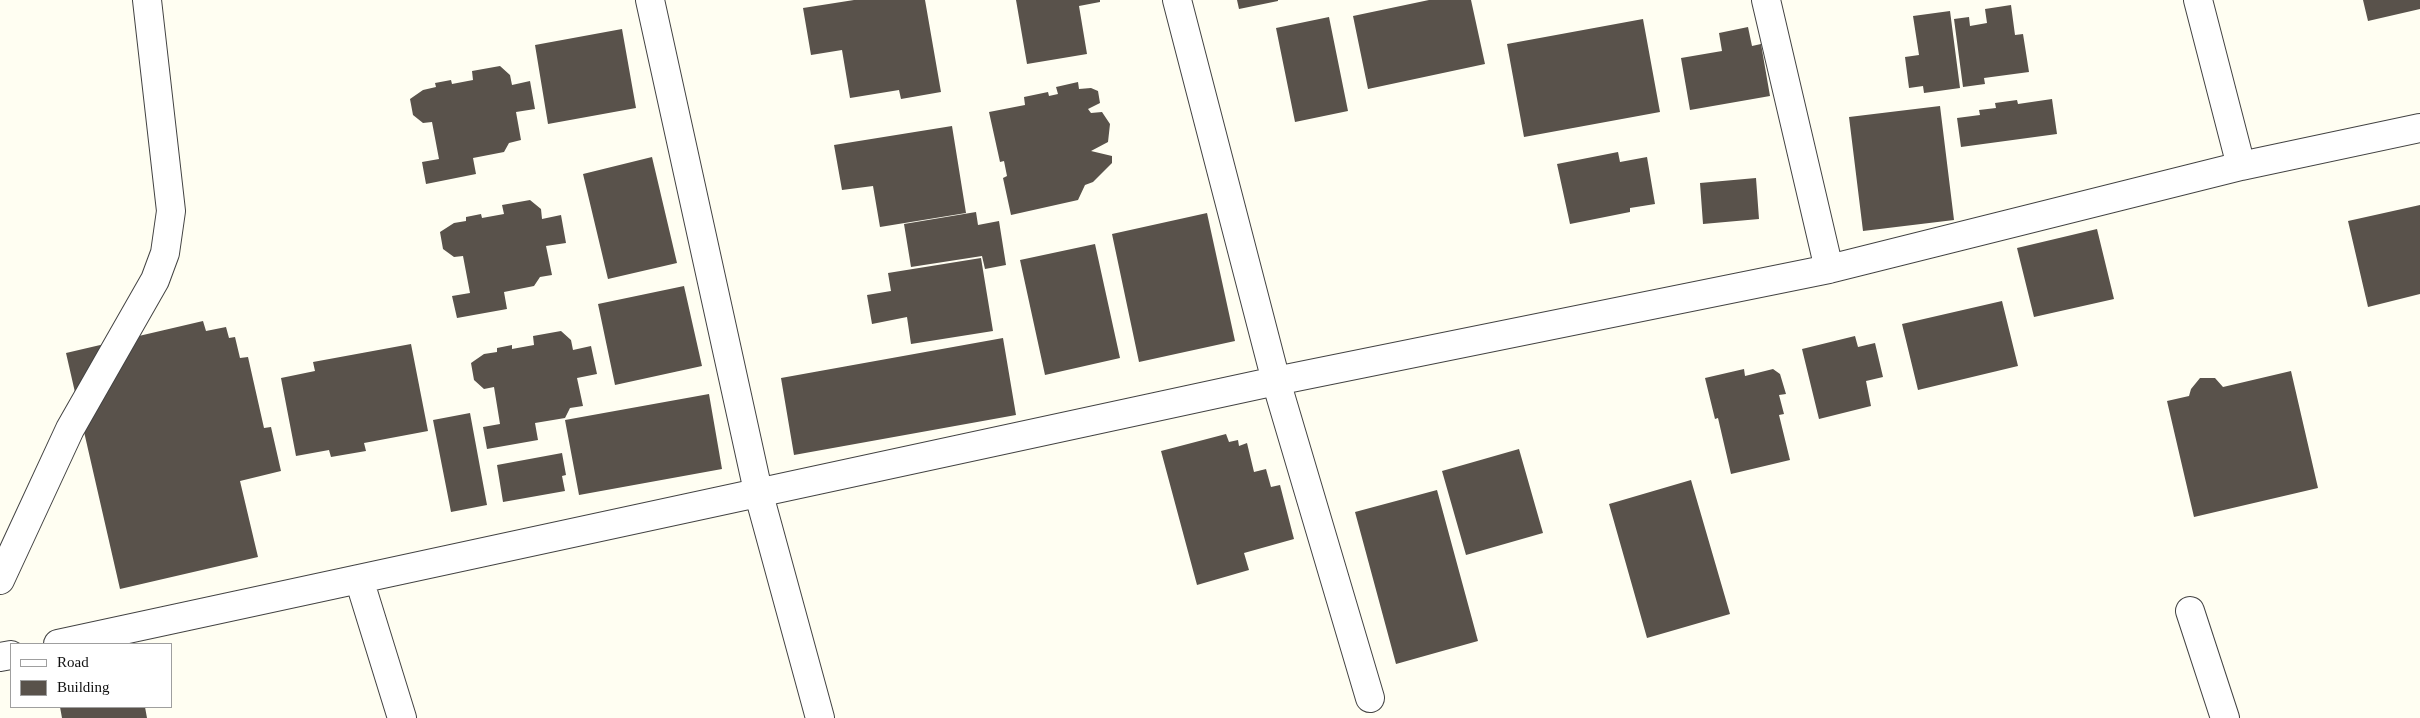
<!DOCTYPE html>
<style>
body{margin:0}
#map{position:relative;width:2420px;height:718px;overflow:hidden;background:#fffef2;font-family:Georgia,serif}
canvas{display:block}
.legend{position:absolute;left:10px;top:643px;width:162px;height:65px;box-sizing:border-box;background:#fff;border:1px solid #9f9f9f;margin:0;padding:6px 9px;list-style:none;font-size:15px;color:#101010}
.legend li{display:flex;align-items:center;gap:10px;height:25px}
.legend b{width:25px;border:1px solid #9f9f9f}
</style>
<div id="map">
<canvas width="2420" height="718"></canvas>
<ul class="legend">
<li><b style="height:6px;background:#fff"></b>Road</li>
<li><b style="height:14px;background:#59524b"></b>Building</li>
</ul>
</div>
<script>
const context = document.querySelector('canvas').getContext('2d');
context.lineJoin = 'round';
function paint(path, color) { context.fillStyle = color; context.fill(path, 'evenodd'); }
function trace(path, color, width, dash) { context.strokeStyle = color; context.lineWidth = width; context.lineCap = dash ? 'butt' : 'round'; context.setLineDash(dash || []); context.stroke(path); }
const building = new Path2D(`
 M854,0H925L941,92L901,99L899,90L850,98L842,50L811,55L803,8Z
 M1016,0H1100V2L1079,6L1087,54L1027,64Z
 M1237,0H1278V1L1239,9Z
 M1429,0H1471L1485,64L1368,89L1353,16Z
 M2363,0H2420V9L2368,21Z
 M2011,5L2015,35L2023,34L2029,72L1984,78L1985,84L1963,87L1954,19L1969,17L1970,26L1987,23L1985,9Z
 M1950,11L1960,88L1924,93L1923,86L1909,88L1905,57L1919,55L1913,16Z
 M1329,17L1348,111L1295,122L1276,28Z
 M1643,19L1660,112L1524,137L1507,44Z
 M1748,27L1752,46L1761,44L1770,96L1690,110L1681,58L1722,51L1719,33Z
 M622,29L636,108L548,124L535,45Z
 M500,66L510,75L512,85L530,81L535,109L516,112L521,140L509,143L504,152L473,158L476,174L426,184L422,162L439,159L432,122L423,123L413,115L410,99L423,90L436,87L435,83L451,80L452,84L473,80L472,71Z
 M1078,82L1079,89L1091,88L1098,91L1100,103L1088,109L1091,113L1102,112L1110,124L1108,142L1091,151L1112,156V163L1093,182L1085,185L1078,200L1011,215L1003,178L1007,176L1004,161L1000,162L989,112L1025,105L1024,97L1048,92L1049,96L1058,94L1056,87Z
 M2052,99L2057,134L1961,147L1957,118L1980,115L1979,110L1996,108L1995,103L2017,100L2018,104Z
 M1940,106L1954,220L1863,231L1849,117Z
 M952,126L966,213L880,227L873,186L842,190L834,145Z
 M1618,152L1620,162L1647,157L1655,204L1630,208V212L1570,224L1557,164Z
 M652,157L677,263L608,279L583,174Z
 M1756,178L1759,219L1703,224L1700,183Z
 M530,200L541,209L542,219L561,215L566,243L546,246L552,275L540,277L534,286L504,292L507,309L457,318L452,296L470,293L463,256L454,257L443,249L440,232L454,223L466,221V217L481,214L482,218L504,214L502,205Z
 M2420,205V294L2368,307L2348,221Z
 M976,212L978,225L999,221L1006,265L985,269L982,256L911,267L904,224Z
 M1207,213L1235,341L1139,362L1112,234Z
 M2097,229L2114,299L2034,317L2017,248Z
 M1095,244L1120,358L1045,375L1020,260Z
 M981,258L993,331L911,344L907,317L872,324L867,295L891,291L888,273Z
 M684,286L702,366L615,385L598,304Z
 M2002,301L2018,366L1918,390L1902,324Z
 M203,321L206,331L226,327L229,338L235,337L240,358L248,357L264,428L271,427L281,471L240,481L258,557L120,589L66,353Z
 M561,331L571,340L573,350L591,346L597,374L577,378L583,406L570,408L565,418L535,423L538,440L487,449L483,427L500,424L494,387L484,389L474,380L471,363L484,354L497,352V348L512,345V349L534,345L533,336Z
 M1855,336L1858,347L1875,343L1883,377L1866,381L1871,406L1819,419L1802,349Z
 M1003,338L1016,415L794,455L781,378Z
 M411,344L428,431L364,443L366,451L331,457L329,450L296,456L281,378L315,371L313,362Z
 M1744,369L1745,376L1773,369L1780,374L1786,394L1779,395L1784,414L1779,415L1790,460L1731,474L1718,418L1715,419L1705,378Z
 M2291,371L2318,488L2194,517L2167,401L2189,396L2191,389L2200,378H2215L2223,387Z
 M709,394L722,469L579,495L565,420Z
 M470,413L487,505L451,512L433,420Z
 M1226,434L1229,442L1238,440L1239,446L1247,443L1254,472L1266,469L1271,487L1280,485L1294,539L1244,553L1249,570L1197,585L1161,451Z
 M1519,449L1543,533L1466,555L1442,471Z
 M562,453L566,475L562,476L565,491L503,502L497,465Z
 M1691,480L1730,614L1647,638L1609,504Z
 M1437,490L1478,641L1396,664L1355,512Z
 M60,707H145L147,718H62Z`);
const minor = new Path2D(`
 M650,0L758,491L820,718
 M1177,0L1276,381L1370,698
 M1766,0L1829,269
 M2198,0L2241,166
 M359,579L402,718
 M0,580L70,429L155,280L165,253L171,211L147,0
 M2190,611L2225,718
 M58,644L1276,381L1829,269L2241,166L2420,128
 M0,657L11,655`);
paint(building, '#59524b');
trace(minor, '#434343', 30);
trace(minor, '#fff', 28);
</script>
